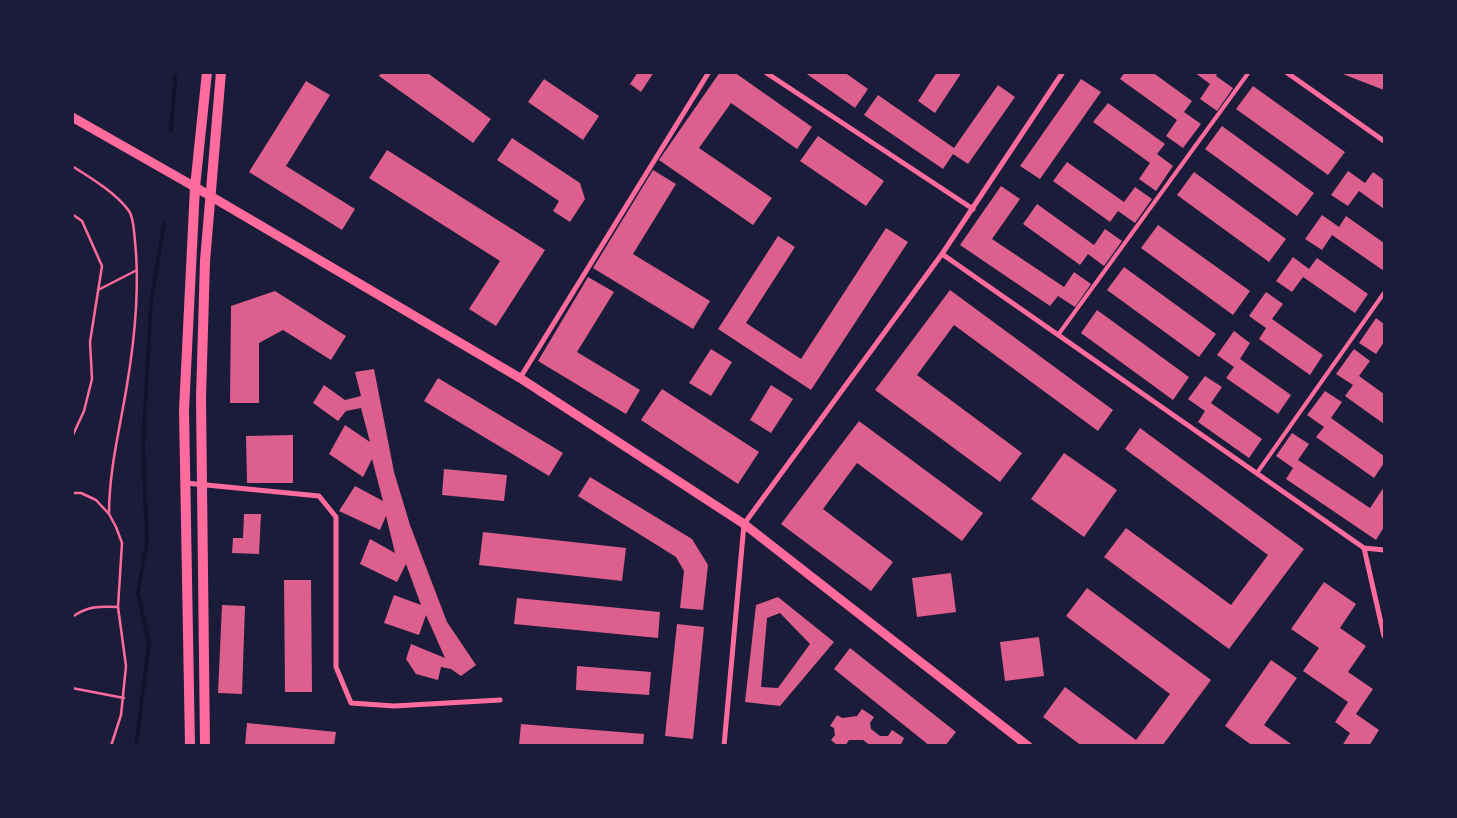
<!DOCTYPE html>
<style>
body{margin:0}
#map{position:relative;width:1457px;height:818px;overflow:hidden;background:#1b1b3a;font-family:"Archivo Narrow",sans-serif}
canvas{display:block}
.frame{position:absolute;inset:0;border:74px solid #1b1b3a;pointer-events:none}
</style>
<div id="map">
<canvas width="1457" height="818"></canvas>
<div class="frame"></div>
</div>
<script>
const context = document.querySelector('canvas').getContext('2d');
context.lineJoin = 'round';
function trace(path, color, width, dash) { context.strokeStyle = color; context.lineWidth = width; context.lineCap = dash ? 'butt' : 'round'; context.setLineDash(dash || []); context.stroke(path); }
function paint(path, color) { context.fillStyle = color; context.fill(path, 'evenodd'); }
const stream = new Path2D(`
 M171,130L176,72
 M136,746L149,643L138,593L147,540L143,447L151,302L164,224`);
const building = new Path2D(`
 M382,72H426L491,119L473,143L379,76Z
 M638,72H654L641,92L630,84Z
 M720,72H734L812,127L797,149L731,103L699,148L772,198L753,225L659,160Z
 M804,72H844L868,89L855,108Z
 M937,72H962L935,113L918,101Z
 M1125,72H1152L1192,101L1184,112L1201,124L1183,148L1166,136L1177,120L1120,79Z
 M1194,72H1218L1216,76L1233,88L1217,111L1200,99L1210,84Z
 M1340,72H1384V90L1340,73Z
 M544,79L599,116L583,140L528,102Z
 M1081,79L1101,92L1040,179L1020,166Z
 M306,81L330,95L286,166L355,209L342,230L249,172Z
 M998,85L1015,97L968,164L953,154L943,169L864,115L878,95L954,148Z
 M1253,86L1345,152L1328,175L1236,109Z
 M1108,103L1165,144L1157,154L1173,166L1156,191L1139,179L1150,163L1093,122Z
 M1222,126L1314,193L1297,216L1205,149Z
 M818,136L884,181L866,206L800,161Z
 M512,138L580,183L585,199L570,222L553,211L559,201L497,160Z
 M387,150L545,250L496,326L469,309L500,261L369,178Z
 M1067,162L1124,202L1135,187L1152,199L1135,223L1118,211L1110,222L1053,181Z
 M653,170L676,184L633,254L710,301L693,329L593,268Z
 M1348,171L1365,183L1373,172L1384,180V209L1359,191L1348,206L1331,195Z
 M1194,172L1286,239L1269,262L1177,195Z
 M1001,186L1020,199L992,239L1064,287L1074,272L1091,284L1075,307L1058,296L1050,306L960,245Z
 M1037,204L1094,245L1105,229L1122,241L1104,266L1088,254L1080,265L1023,224Z
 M1322,215L1339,227L1346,216L1384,243V271L1332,235L1322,250L1305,239Z
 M1158,225L1250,291L1233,315L1141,248Z
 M886,228L908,242L811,390L718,329L778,236L795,247L746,323L801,359Z
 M1293,257L1309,269L1317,258L1368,294L1355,313L1303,277L1292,292L1276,281Z
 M1124,267L1216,334L1199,357L1107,290Z
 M588,277L614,292L577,352L640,390L626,414L538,361Z
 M950,290L1113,410L1098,431L954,325L917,375L1022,453L1000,482L875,390Z
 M275,291L346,336L331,360L283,330L259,343V403H230L231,306Z
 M1266,292L1283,304L1272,319L1323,355L1310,375L1259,339L1266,328L1249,316Z
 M1097,310L1189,377L1173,400L1081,333Z
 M1376,318L1384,324V342L1376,354L1359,343Z
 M1234,331L1250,343L1240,359L1291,395L1278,414L1226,378L1234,367L1217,355Z
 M711,349L732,362L711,396L689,383Z
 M1354,349L1370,361L1359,376L1384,394V424L1345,396L1353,385L1336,374Z
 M374,369L394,472L410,525L447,622L476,665L461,676L451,669L441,667L438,680L416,674L406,659L411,644L445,658L426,615L419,635L384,623L394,595L421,605L406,564L397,582L360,564L370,539L395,553L386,516L380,530L339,511L355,486L383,501L372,459L363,477L329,454L345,425L370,442L361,408L346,411L338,421L313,403L324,385L345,400L361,396L355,372Z
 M1205,376L1222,387L1211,403L1262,439L1249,458L1198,422L1205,411L1188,399Z
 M438,378L563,453L549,476L424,401Z
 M771,385L793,399L771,433L750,420Z
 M662,389L759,452L738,484L641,420Z
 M1325,391L1342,402L1331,418L1384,456V463L1374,478L1316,437L1324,427L1307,415Z
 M859,421L983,513L962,541L857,463L823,509L893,562L871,591L781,524Z
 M1140,428L1304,549L1229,649L1104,557L1126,528L1231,605L1268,555L1125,449Z
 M1292,433L1309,444L1298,460L1370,508L1384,487V527L1376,540L1286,479L1293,468L1276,456Z
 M293,435V483H247L246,436Z
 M1064,453L1117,490L1084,537L1031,499Z
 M444,469L507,475L504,501L442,495Z
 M590,477L692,539L708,565L703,610L680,608L684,571L676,557L578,496Z
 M244,514H261L259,554L232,553L233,538H243Z
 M483,532L626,548L622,581L479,565Z
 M951,573L956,612L917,617L912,578Z
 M284,580H311L312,692H285Z
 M1324,582L1356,604L1340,628L1366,646L1348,672L1373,689L1356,714L1379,730L1369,746H1342L1350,733L1335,722L1348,702L1303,671L1319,648L1291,629Z
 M1087,588L1211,680L1162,746H1082L1043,717L1065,687L1136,740L1170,694L1066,616Z
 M778,597L834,642L780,706L745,702L756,605ZM780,613L810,644L778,688L761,687L767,618Z
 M517,598L660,612L658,638L514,624Z
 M222,605L245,606L242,694L218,693Z
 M677,624L704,627L693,739L665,736Z
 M1039,637L1044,676L1005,681L1000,642Z
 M850,648L956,732L945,746H930L834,669Z
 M1271,660L1297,678L1264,725L1294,746H1253L1225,726Z
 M577,666L651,672L649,695L576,690Z
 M862,709L874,717L870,723L871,729L880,736H888L892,730L904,738L900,746H871L863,740H849L845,746H838L831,740L835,735L834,728L830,726L837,715L842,718L857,716Z
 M247,723L336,732L334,746H245Z
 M521,724L644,734L643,746L519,745Z`);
const path = new Path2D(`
 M72,166C91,178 116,193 129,211C134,218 134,233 135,241C140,289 135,337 127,385C120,428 109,470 109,514
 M72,214L82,221L102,266L90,342L92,379L84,411L72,437
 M98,290L137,270
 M72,493H81L96,500L109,514L116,527L122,543L118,607L126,666L121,715L111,746
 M72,617C88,606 99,606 118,607
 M72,688L124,698`);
const service = new Path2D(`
 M1058,335L1249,72
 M1257,473L1384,293`);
const minor = new Path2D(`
 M765,72L973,209
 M1286,72L1384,141
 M942,254L1364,548L1384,550
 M520,378L709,72
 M186,483L319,496L336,517V667L351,703L394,706L500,700
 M1364,548L1384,636
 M724,746L744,524L942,254L1063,72`);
const tertiary = new Path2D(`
 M72,117L195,187L520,378L744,524L1028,746`);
const secondary = new Path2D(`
 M190,746L184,410L195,187L207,72
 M205,746L201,398L205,261L221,72`);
trace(stream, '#12122b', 4);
paint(building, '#dd5f8e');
trace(path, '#ff6b9d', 2.5);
trace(service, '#ff6b9d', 4);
trace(minor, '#ff6b9d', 5);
trace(tertiary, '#ff6b9d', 9);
trace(secondary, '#ff6b9d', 10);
</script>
